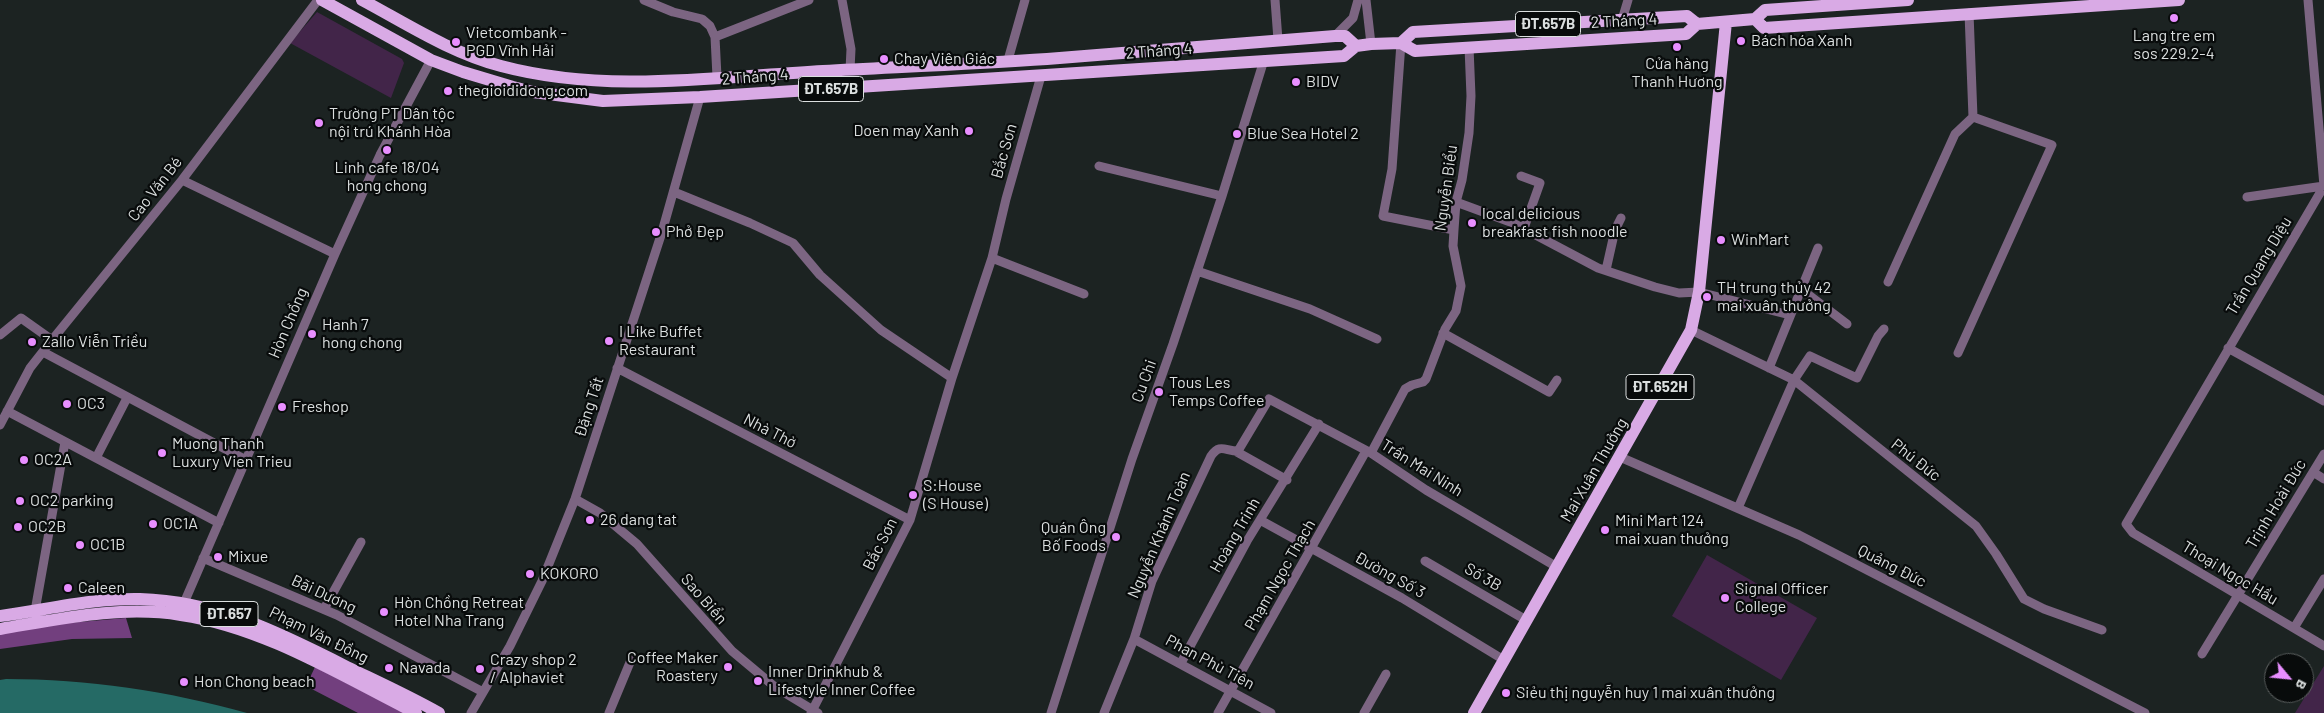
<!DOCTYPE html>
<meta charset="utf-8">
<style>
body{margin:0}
#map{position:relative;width:2324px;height:713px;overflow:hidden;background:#1c2322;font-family:Barlow,sans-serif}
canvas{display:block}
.north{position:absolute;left:2264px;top:653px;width:50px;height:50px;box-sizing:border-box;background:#080b0b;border:1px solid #5c6060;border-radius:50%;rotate:118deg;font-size:14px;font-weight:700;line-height:20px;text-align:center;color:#dbdfdf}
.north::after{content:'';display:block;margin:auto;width:18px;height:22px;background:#e88eff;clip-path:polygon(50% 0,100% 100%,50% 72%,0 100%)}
</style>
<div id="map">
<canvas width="2324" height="713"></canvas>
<div class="north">B</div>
</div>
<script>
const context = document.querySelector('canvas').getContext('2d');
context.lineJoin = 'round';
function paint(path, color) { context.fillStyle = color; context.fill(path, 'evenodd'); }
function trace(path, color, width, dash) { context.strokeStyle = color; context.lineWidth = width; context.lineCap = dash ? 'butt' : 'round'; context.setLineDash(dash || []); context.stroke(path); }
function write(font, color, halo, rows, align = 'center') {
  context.font = font + ' Barlow,sans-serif'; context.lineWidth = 4.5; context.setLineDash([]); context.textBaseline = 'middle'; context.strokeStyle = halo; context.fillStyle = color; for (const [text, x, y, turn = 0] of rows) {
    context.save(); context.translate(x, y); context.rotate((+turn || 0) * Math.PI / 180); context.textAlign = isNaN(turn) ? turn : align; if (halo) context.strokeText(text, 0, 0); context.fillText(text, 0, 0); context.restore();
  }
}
const green = new Path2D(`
 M317,12L402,59L404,63L391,98L290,43Z
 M1707,555L1817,618L1781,680L1672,616Z
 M2324,666V713H2295Z`);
const forest = new Path2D(`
 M126,618L132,638L72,639L0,649V632L56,624Z
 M315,667L405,713H358L306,686Z`);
const water = new Path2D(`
 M6,679C88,679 168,691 247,713H0V680Z`);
const street = new Path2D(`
 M644,0L673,12L702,19L710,26L715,37L717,77
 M842,0L851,49L850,70
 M1275,0L1278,40
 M1366,0L1371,44
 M2308,0L2324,186L2126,524L2133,533L2324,646
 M1622,20L1628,0
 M1335,36L1353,18L1358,0
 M715,37L809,0
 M1401,43L1392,169L1383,216L1454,230
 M1008,60L1025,0
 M1099,166L1222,196
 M1521,176L1540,183L1524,228
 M182,180L335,254
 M674,192L750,223L793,243L820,275L881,330L952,378
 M2247,197L2324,186
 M1456,202L1513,223L1598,268L1655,287L1679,293L1699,292L1790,315
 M992,258L1084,294
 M1606,270L1615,230L1621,218
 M1197,271L1310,309L1377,339
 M1888,282L1955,134L1973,117
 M1801,289L1847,324
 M1691,330L1794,380L1976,526L1996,554L2024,599L2044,609L2102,630
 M1443,333L1549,392L1557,380
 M0,335L21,318L52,340L182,180L318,0
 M2228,348L2324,401
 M43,352L246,460
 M1958,353L2052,145L1973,117L1969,13
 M617,368L910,520
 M1769,368L1818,248
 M7,411L219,523
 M0,425L30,368L52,340
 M1237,452L1287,480
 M1371,453L1405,389L1412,385L1423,382L1426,379L1445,329L1456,311L1461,286L1453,246L1454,230L1456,202L1462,180L1469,133L1471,96L1469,47
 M1620,457L1799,535L2145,713
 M96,458L127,398
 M2313,472L2324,479
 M575,499L600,513L637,544L732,651L775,687L818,713
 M1738,508L1794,380L1810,356L1857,378L1878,336L1884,329
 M1260,520L1402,598L1504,660
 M203,558L337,615L483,692
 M1425,561L1526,620
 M184,603L335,254L380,155L431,60
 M324,609L361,542
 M35,611L65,442
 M2294,628L2324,579
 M1134,639L1271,713
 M2202,654L2324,454
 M1181,663L1247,541L1319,424
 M471,713L510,646L542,581L575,499L662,232L700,97
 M609,713L631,660
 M811,713L910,520L952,378L992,258L1006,199L1041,76
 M1051,713L1132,459L1173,344L1222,196L1264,60
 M1104,713L1134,639L1152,581L1211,456C1220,443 1225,451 1238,451L1269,399L1371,453L1426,490L1557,567
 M1218,713L1366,451
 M1364,713L1386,674`);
const primary = new Path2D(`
 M322,0L431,60L463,72L513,87L533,92L603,101L700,97L1344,56L1356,46L1371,44L1401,43L1415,51L1686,34L1697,24L1755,19L1765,10L1908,0
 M362,0C407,24 451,53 501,66C606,94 716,77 823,71C898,67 973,64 1047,59C1143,52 1239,43 1335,36H1345L1356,46
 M1755,19L1764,28L2179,0
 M1401,43L1413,32L1687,16L1697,24
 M0,616C46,610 93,598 140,599C216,601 280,633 347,667C378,682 409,696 439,713
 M0,629C60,619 121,605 181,615C264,627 342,676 416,713
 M1474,713L1691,330L1699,292L1726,22`);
const markers = [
 [2174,18,5,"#e88eff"],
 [1741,41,5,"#e88eff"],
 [456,42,5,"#e88eff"],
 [1677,47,5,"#e88eff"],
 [884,59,5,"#e88eff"],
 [1296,82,5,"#e88eff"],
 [448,91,5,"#e88eff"],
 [319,123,5,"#e88eff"],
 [969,131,5,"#e88eff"],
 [1237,134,5,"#e88eff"],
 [387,150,5,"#e88eff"],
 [1472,223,5,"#e88eff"],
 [656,232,5,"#e88eff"],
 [1721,240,5,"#e88eff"],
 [1707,297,5,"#e88eff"],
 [312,334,5,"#e88eff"],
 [609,341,5,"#e88eff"],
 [32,342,5,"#e88eff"],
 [1159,392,5,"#e88eff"],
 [67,404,5,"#e88eff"],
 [282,407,5,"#e88eff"],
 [162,453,5,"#e88eff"],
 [24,460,5,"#e88eff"],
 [913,495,5,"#e88eff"],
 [20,501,5,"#e88eff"],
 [590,520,5,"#e88eff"],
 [153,524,5,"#e88eff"],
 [18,527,5,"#e88eff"],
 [1605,530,5,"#e88eff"],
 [1116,537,5,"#e88eff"],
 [80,545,5,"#e88eff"],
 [218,557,5,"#e88eff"],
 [530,574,5,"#e88eff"],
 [68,588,5,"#e88eff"],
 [1725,598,5,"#e88eff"],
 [384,612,5,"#e88eff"],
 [728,667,5,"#e88eff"],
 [389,668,5,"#e88eff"],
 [480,669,5,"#e88eff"],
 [758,681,5,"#e88eff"],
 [184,682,5,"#e88eff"],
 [1506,693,5,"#e88eff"]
];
const shields = [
 [1548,24,65],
 [831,89,65],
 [1660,387,68],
 [229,614,58]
];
const shieldNames = [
 ["ĐT.657B",1548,24],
 ["ĐT.657B",831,89],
 ["ĐT.652H",1660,387],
 ["ĐT.657",229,614]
];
const streetNames = [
 ["2 Tháng 4",1624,21,-3],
 ["2 Tháng 4",1159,51,-4],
 ["2 Tháng 4",755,77,-4],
 ["Bắc Sơn",1004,151,-74],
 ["Nguyễn Biểu",1446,188,-82],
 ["Cao Văn Bé",155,189,-52],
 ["Trần Quang Diệu",2259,266,-59],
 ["Hòn Chồng",288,323,-67],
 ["Cu Chi",1144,381,-70],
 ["Đặng Tất",589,407,-72],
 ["Nhà Thờ",770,431,27],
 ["Phú Đức",1916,460,38],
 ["Trần Mai Ninh",1422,468,32],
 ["Mai Xuân Thưởng",1594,470,-60],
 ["Trịnh Hoài Đức",2276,504,-59],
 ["Nguyễn Khánh Toàn",1159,535,-67],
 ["Hoàng Trinh",1235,535,-60],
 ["Bắc Sơn",880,544,-63],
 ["Quảng Đức",1892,566,27],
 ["Thoại Ngọc Hầu",2230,573,31],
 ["Phạm Ngọc Thạch",1280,575,-60],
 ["Đường Số 3",1390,575,29],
 ["Số 3B",1483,577,30],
 ["Bãi Dương",324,594,25],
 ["Sao Biển",704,599,49],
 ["Phạm Văn Đồng",319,635,26],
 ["Phan Phù Tiên",1210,662,28]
];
const poiNames = [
 ["Vietcombank -",466,33],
 ["PGD Vĩnh Hải",466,51],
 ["Lang tre em",2174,36,"center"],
 ["sos 229.2-4",2174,54,"center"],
 ["Bách hóa Xanh",1751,41],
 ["Chay Viên Giác",894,59],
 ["Cửa hàng",1677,64,"center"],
 ["Thanh Hương",1677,82,"center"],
 ["BIDV",1306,82],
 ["thegioididong.com",458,91],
 ["Trường PT Dân tộc",329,114],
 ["nội trú Khánh Hòa",329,132],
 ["Doen may Xanh",959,131,"right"],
 ["Blue Sea Hotel 2",1247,134],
 ["Linh cafe 18/04",387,168,"center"],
 ["hong chong",387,186,"center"],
 ["local delicious",1482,214],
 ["breakfast fish noodle",1482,232],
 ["Phở Đẹp",666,232],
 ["WinMart",1731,240],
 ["TH trung thủy 42",1717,288],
 ["mai xuân thưởng",1717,306],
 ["Hanh 7",322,325],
 ["hong chong",322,343],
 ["I Like Buffet",619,332],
 ["Restaurant",619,350],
 ["Zallo Viễn Triều",42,342],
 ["Tous Les",1169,383],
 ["Temps Coffee",1169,401],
 ["OC3",77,404],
 ["Freshop",292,407],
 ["Muong Thanh",172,444],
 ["Luxury Vien Trieu",172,462],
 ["OC2A",34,460],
 ["S:House",923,486],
 ["(S House)",923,504],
 ["OC2 parking",30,501],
 ["26 dang tat",600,520],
 ["Mini Mart 124",1615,521],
 ["mai xuan thưởng",1615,539],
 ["OC1A",163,524],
 ["OC2B",28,527],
 ["Quán Ông",1106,528,"right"],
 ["Bố Foods",1106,546,"right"],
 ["OC1B",90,545],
 ["Mixue",228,557],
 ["KOKORO",540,574],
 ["Caleen",78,588],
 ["Signal Officer",1735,589],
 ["College",1735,607],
 ["Hòn Chồng Retreat",394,603],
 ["Hotel Nha Trang",394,621],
 ["Coffee Maker",718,658,"right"],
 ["Roastery",718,676,"right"],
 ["Crazy shop 2",490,660],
 ["/ Alphaviet",490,678],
 ["Navada",399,668],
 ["Inner Drinkhub &",768,672],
 ["Lifestyle Inner Coffee",768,690],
 ["Hon Chong beach",194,682],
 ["Siẻu thị nguyễn huy 1 mai xuân thưởng",1516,693]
];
paint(green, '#422549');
paint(forest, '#723f7e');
paint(water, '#256a65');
trace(street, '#7c6582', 9);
trace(primary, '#d9aae5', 12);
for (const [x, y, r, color] of markers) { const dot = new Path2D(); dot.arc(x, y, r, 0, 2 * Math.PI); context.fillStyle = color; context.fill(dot); trace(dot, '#080b0b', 2); }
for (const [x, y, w] of shields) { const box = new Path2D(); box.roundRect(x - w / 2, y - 12.5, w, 25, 4); context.fillStyle = '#080b0b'; context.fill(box); trace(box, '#dbdfdf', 1); }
write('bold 15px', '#dbdfdf', null, shieldNames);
write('16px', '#dbdfdf', '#080b0b', streetNames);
write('16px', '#dbdfdf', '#080b0b', poiNames, 'left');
</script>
